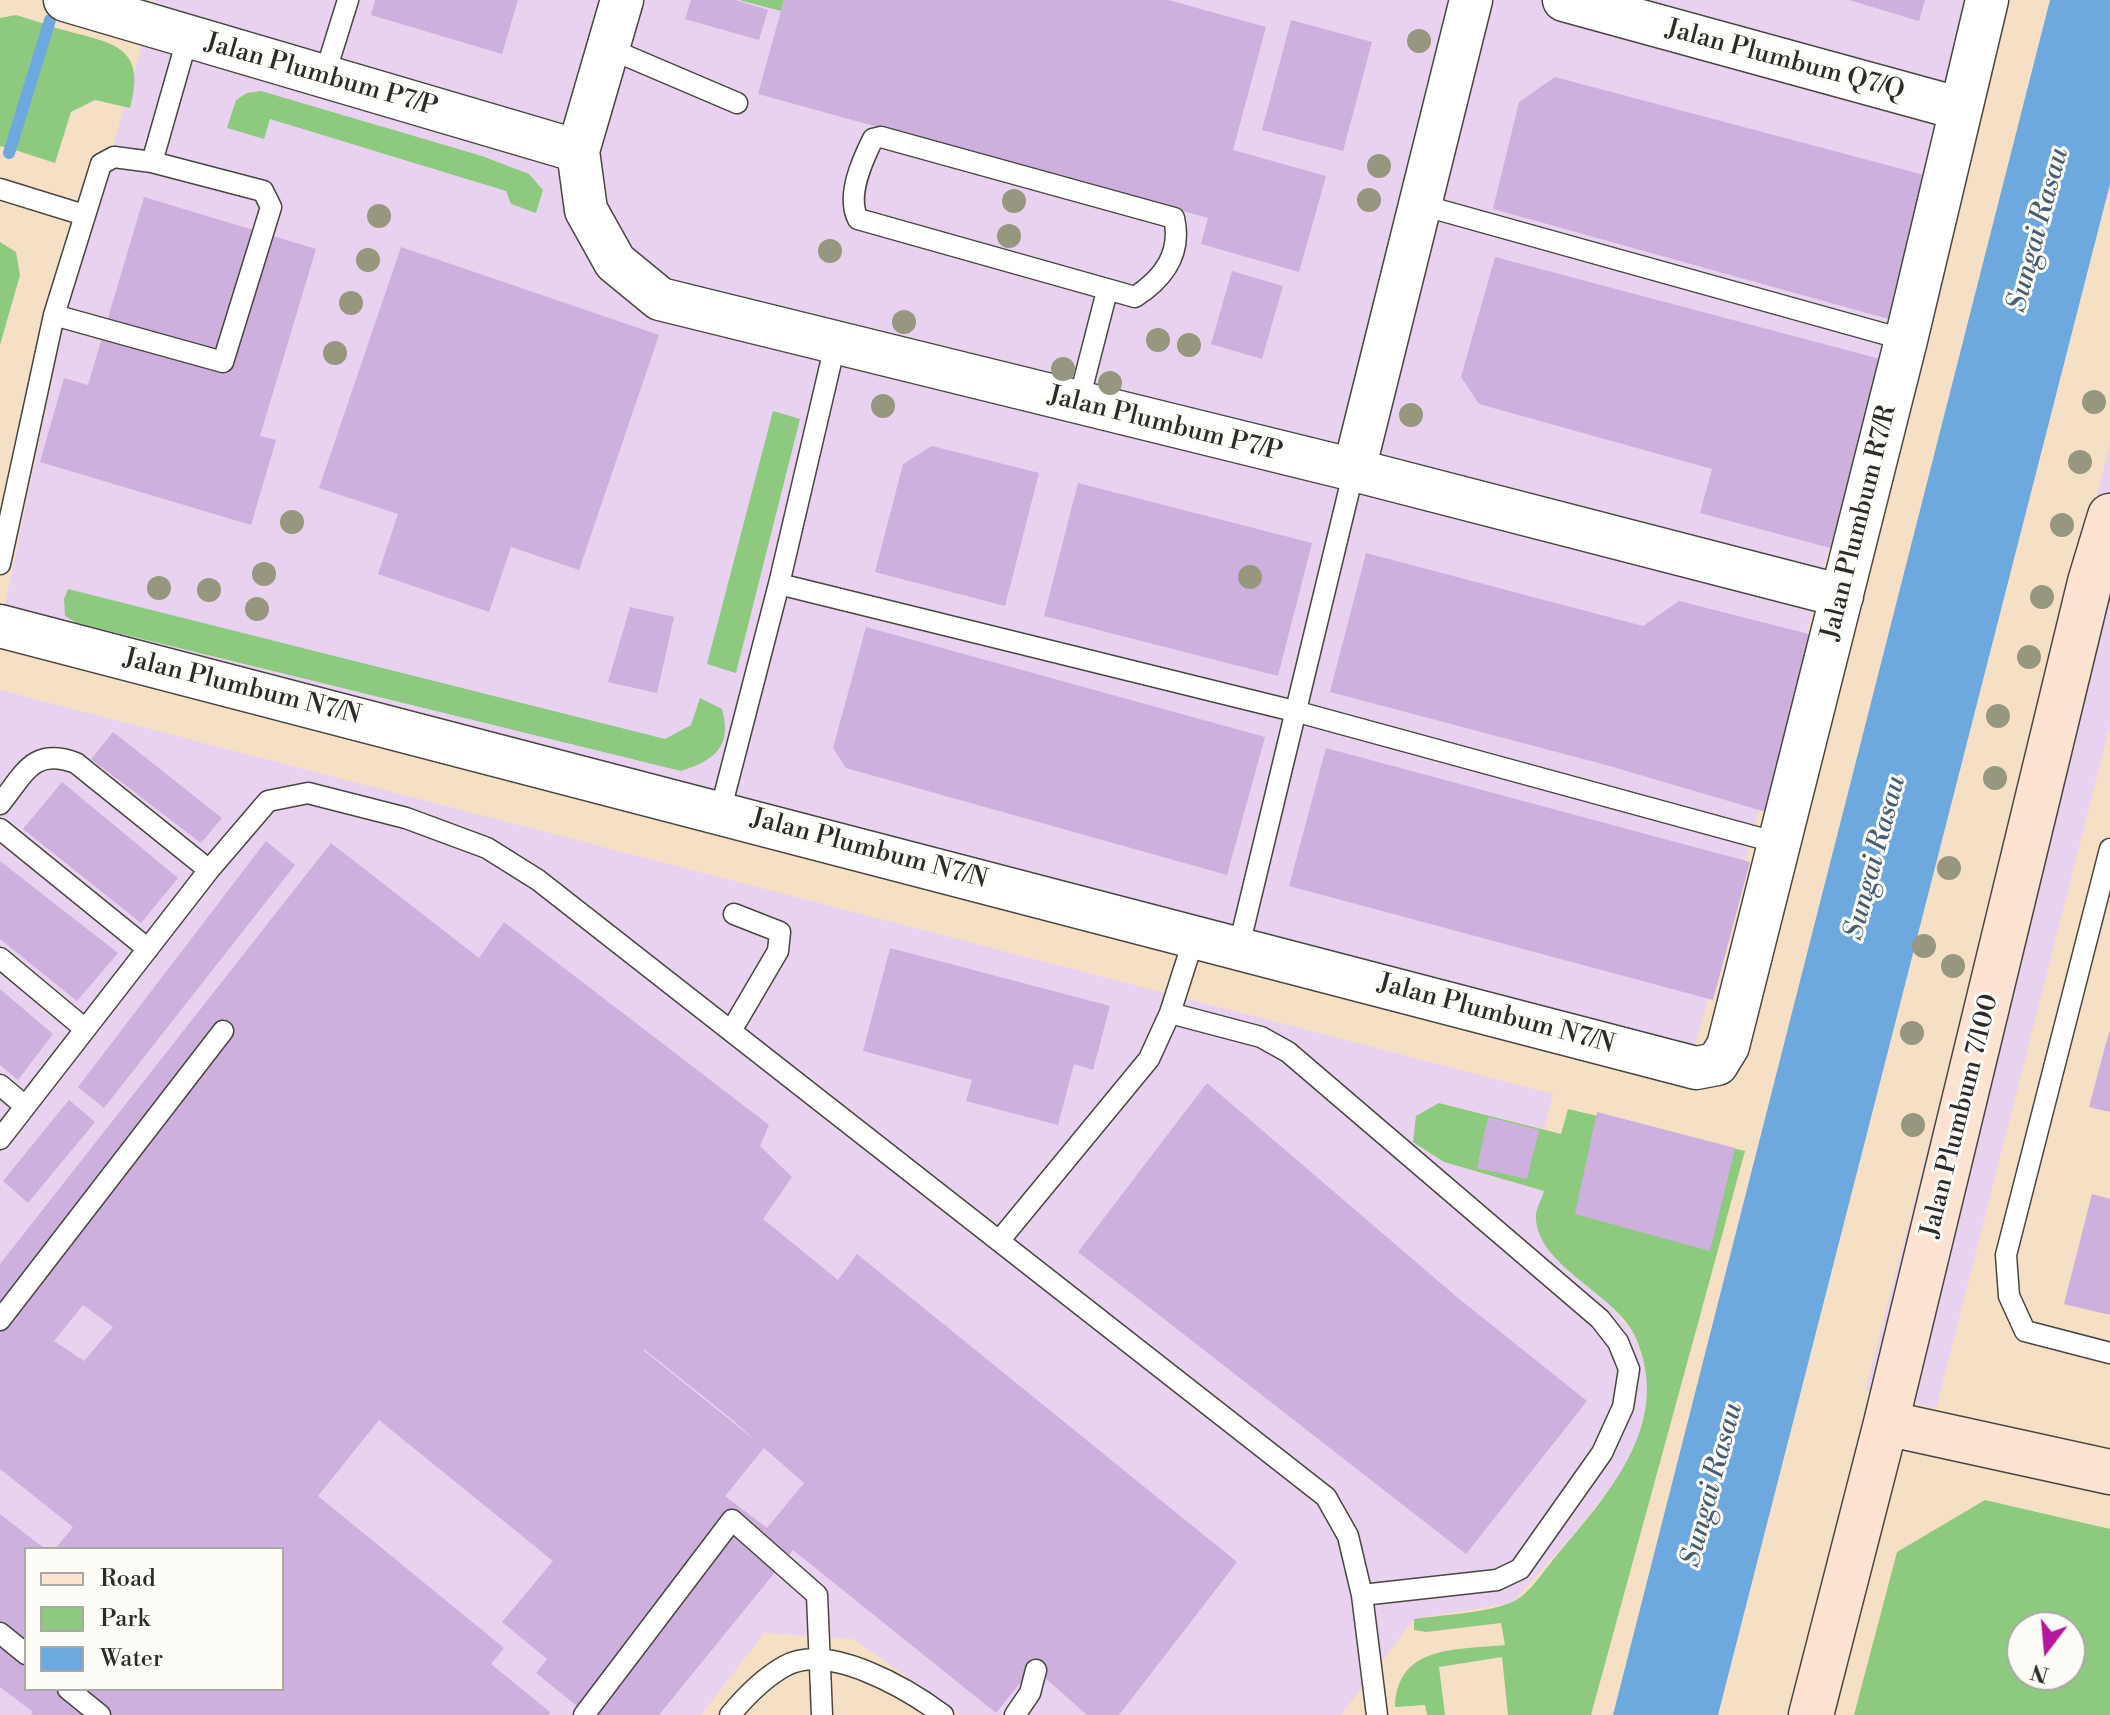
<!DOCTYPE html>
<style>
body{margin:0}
#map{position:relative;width:2110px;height:1715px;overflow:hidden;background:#f5e0c5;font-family:"Libre Bodoni",serif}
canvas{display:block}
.legend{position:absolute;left:24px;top:1547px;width:260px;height:144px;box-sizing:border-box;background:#fdfcf7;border:2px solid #a9a8a5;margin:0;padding:10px 14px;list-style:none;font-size:24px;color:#2b2b2b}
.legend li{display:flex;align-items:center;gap:16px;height:40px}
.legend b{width:40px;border:2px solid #a9a8a5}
.north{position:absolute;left:2006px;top:1611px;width:80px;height:80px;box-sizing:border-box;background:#fdfcf7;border:2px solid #a9a8a5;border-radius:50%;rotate:196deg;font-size:22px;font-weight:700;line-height:32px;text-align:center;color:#2b2b2b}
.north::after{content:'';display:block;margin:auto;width:28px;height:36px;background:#b5179e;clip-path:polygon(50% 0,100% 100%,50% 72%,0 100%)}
</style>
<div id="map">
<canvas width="2110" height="1715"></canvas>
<ul class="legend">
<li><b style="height:10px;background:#fde3d1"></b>Road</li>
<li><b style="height:22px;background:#8dca80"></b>Park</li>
<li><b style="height:22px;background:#6da9de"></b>Water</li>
</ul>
<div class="north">N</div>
</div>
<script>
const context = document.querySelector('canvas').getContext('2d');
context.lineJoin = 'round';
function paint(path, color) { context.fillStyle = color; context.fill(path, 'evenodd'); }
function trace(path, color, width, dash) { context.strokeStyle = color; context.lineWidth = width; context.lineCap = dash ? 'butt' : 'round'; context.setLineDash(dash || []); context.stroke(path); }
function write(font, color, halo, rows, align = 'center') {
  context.font = font + ' "Libre Bodoni",serif'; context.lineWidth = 6; context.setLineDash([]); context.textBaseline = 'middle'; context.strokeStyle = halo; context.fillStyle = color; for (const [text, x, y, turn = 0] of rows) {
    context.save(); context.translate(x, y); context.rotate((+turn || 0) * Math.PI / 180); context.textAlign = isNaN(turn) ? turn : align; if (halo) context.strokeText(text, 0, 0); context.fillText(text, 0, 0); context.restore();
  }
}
const built = new Path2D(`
 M155,0H1972L1937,148L1694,1051L4,609L68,304Z
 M2110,444V725L1936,1409L1866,1389Z
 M0,690L1553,1094L1544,1129L1439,1103L1444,1162L1544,1191L1536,1214L1539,1234L1551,1254L1607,1302L1633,1332L1648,1375L1646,1408L1632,1458L1580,1527L1512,1603L1414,1619L1341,1715H961L853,1639L764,1633L701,1715H0ZM26,1549H282V1689H26Z`);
const green = new Path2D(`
 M739,0H784L781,11Z
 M16,15L45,24L8,148L0,146V18Z
 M53,27C105,43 149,40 130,108L95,100L71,112L55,163L15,150Z
 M261,91L482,156L529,174L543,190L536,213L511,204L506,191L270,119L264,139L227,128L236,100L247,93Z
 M0,242L16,252L20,275L0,345Z
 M773,411L800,419L736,673L707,664Z
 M68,589L665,739L691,725L700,698L722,709C733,747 713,761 681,771L77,623L65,616L64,599Z
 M1439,1103L1561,1134L1568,1109L1745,1151L1591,1715H1508L1502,1657L1439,1667L1445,1715H1427L1425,1705L1395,1707C1397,1644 1458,1650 1505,1645L1501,1623L1426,1632L1414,1630V1619C1442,1615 1485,1613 1510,1603C1529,1596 1544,1570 1557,1555C1610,1492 1675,1421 1634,1334C1614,1293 1533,1264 1536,1214C1537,1207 1542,1198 1544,1191L1444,1162L1413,1142L1416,1116Z
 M1985,1500L2110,1529V1715H1854L1897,1552ZM2022,1627H2070V1675H2022Z`);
const water = new Path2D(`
 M2050,0H2110V184L1718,1715H1613Z`);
const stream = new Path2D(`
 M9,153L50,20`);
const building = new Path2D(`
 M375,0H518L502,54L371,15Z
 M691,0H735L768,10L759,40L685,19Z
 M784,0H1168L1266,27L1233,150L1326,176L1299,272L1201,244L1208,218L758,94Z
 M1849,0H1925L1919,21Z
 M1291,20L1372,42L1343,151L1262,130Z
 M1555,77L1932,177L1892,320L1493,209L1519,102Z
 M144,197L316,249L260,436L276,440L251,525L40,462L64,378L88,385Z
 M401,247L659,335L579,570L511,547L489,612L378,574L398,514L319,488Z
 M1495,257L1884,360L1834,549L1700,513L1712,469L1479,404L1461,377Z
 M1232,271L1283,286L1262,359L1211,344Z
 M932,446L1039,473L1005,606L875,572L903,464Z
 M1078,483L1312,543L1278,676L1044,616Z
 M1366,553L1643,626L1679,601L1813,635L1766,812L1606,765L1330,692Z
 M630,607L674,617L657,693L608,682Z
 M866,627L1265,737L1227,875L846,768L833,748Z
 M113,732L222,818L201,843L91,759Z
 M1326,748L1750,862L1713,1000L1289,886Z
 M62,782L178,878L141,923L23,829Z
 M266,841L295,865L104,1108L78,1087Z
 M331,843L479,958L504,922L769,1125L760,1146L792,1177L763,1219L838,1280L857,1254L1237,1562L1119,1715H1087L1033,1667L996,1713L793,1550L659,1715H588L536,1673L547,1659L502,1622L553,1561L379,1420L318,1496L504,1648L491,1664L550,1712L548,1715H31L33,1712L0,1687V1514L45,1549H26V1689H282V1549H55L73,1527L0,1469V1264ZM83,1305L113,1327L84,1361L54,1341ZM644,1349L734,1421L756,1441L643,1350ZM764,1448L804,1483L767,1528L725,1496Z
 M0,861L118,953L77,1001L0,939Z
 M890,948L1110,1006L1093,1070L1074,1064L1058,1125L966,1101L972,1080L863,1051Z
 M0,989L53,1034L18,1080L0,1065Z
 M2109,1032H2110V1112L2089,1107Z
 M1207,1083L1458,1298L1587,1401L1466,1554L1078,1252Z
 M69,1100L95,1122L28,1203L3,1181Z
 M1597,1112L1735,1148L1710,1251L1575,1214Z
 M1488,1117L1539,1130L1527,1179L1477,1168Z
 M2092,1194L2110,1199V1315L2064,1304Z`);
const lane = new Path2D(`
 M608,48L737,103
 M324,77L348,0
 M881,137L1174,218C1182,253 1164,278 1135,297L858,219C846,196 862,161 873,139Z
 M0,189L84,215
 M1418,204L1906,340
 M54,315L101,164L114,157L152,162
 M1078,404L1107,291
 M0,564L54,315L223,362L271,207L263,191L152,162L188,36
 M779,584L1298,712L1778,843
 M0,804C25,773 33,747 76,763L209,870
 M720,812L779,584L835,345
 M0,829L148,949
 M2110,849L2006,1255L2009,1296L2025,1331L2110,1353
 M1239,946L1354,470
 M0,958L85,1029
 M1170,1013L1195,935
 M731,1031L778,951L780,932L734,914
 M0,1085L25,1106
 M0,1139L209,870L268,801L308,793L406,818L487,848L538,880L1326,1497L1348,1536L1362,1595L1377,1715
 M999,1241L1149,1059L1170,1013L1261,1037L1288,1052L1600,1319L1618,1342L1629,1369L1623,1407L1602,1453L1520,1569L1497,1580L1362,1595
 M0,1320L223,1031
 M0,1633L26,1654
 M68,1689L100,1715
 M584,1715L732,1520L817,1595L822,1715
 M730,1715C745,1697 765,1677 785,1666C829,1642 908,1689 943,1715
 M1015,1715L1030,1693L1036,1670`);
const street = new Path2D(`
 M65,0L578,151
 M622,0L578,151L586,210L615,262L660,299L1354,470L1842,596
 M1564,0L1961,109
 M1354,470L1471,0
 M0,626L1696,1068L1717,1064L1728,1046L1906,340L1987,0`);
const secondary = new Path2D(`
 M1886,1423L2110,1472
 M1811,1715L1886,1423L2090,582L2110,516`);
const trees = [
 [1419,41],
 [1379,166],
 [1369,200],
 [1014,201],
 [379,216],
 [1009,236],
 [830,251],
 [368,260],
 [351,303],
 [904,322],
 [1158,340],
 [1189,345],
 [335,353],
 [1063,369],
 [1110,383],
 [2094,402],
 [883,406],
 [1411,415],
 [2080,462],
 [292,522],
 [2062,525],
 [264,574],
 [1250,577],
 [159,588],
 [209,590],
 [2042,597],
 [257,609],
 [2029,657],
 [1998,716],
 [1995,778],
 [1949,868],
 [1924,946],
 [1953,966],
 [1912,1033],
 [1913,1125]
];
const streetNames = [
 ["Jalan Plumbum Q7/Q",1785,61,15],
 ["Jalan Plumbum P7/P",321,76,16],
 ["Jalan Plumbum P7/P",1165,425,14],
 ["Jalan Plumbum R7/R",1860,523,-76],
 ["Jalan Plumbum N7/N",242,688,14],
 ["Jalan Plumbum N7/N",869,850,15],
 ["Jalan Plumbum N7/N",1496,1015,15],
 ["Jalan Plumbum 7/100",1961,1116,-76]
];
const waterNames = [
 ["Sungai Rasau",2039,230,-75],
 ["Sungai Rasau",1876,858,-75],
 ["Sungai Rasau",1713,1485,-75]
];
paint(built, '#e8d2ef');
paint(green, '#8dca80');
paint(water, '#6da9de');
trace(stream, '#6da9de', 12);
paint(building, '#ceb0de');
trace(lane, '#494642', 23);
trace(street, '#494642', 45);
trace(secondary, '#494642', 47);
trace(lane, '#fff', 20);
trace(street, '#fff', 42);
trace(secondary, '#fde3d1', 44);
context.fillStyle = '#96977e';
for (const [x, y] of trees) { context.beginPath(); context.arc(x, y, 12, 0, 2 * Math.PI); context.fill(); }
write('26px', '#2b2b2b', '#fdfcf7', streetNames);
write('italic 28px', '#455d73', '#fdfcf7', waterNames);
</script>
